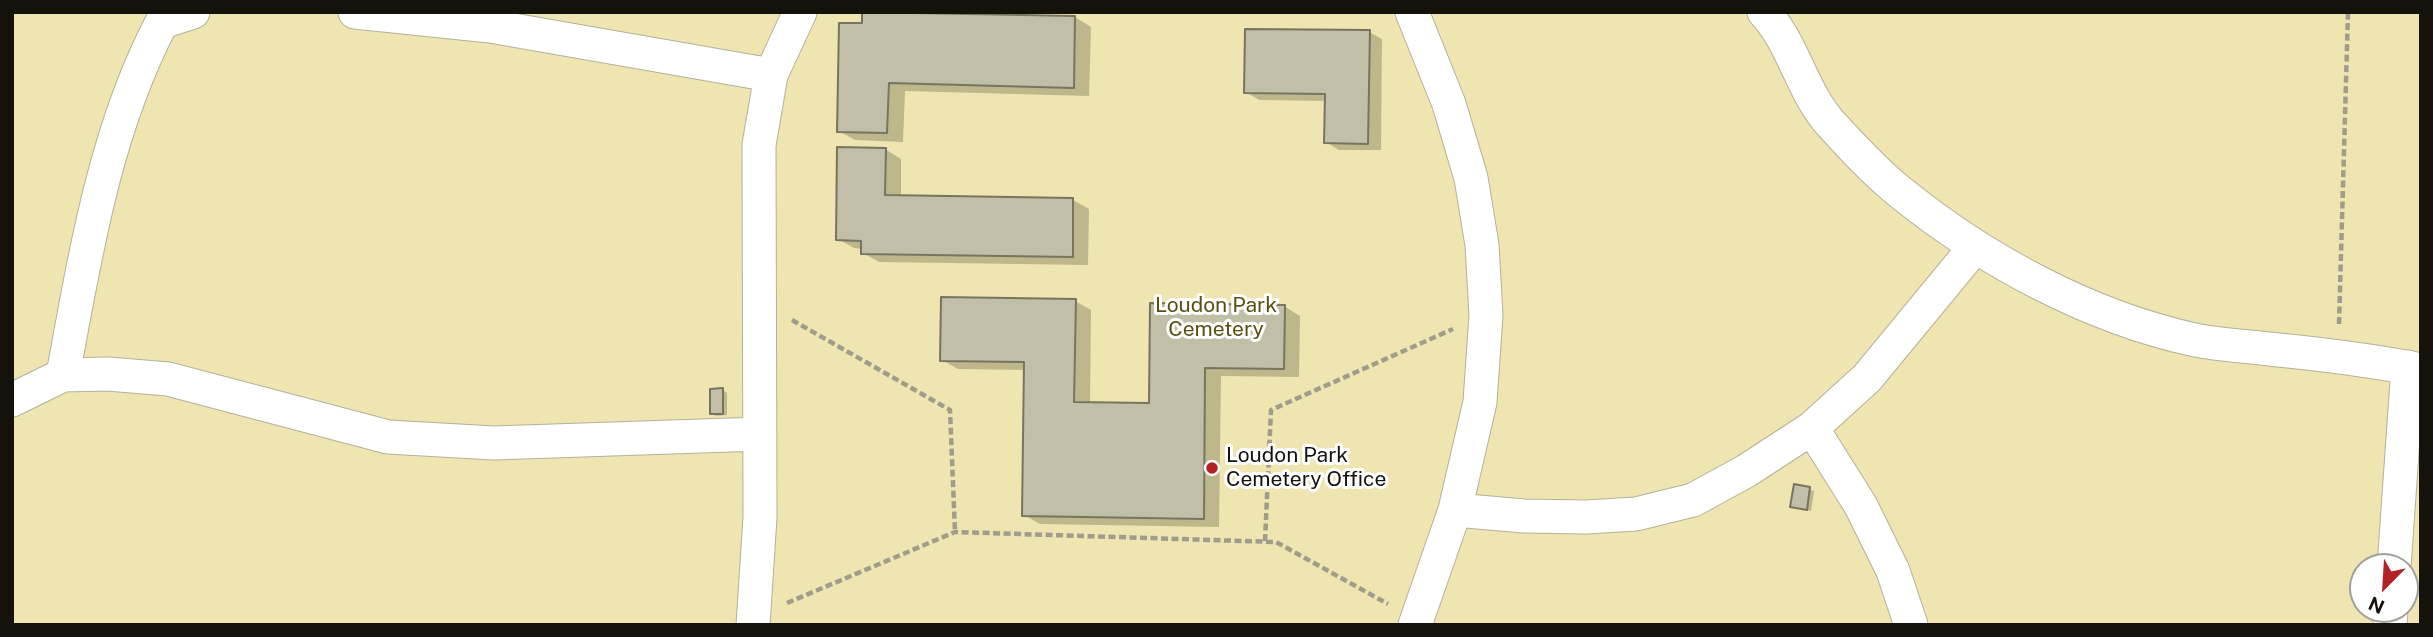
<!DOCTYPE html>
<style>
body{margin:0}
#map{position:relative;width:2433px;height:637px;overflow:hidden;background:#fbf7e0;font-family:"Public Sans",sans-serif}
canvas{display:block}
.frame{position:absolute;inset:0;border:14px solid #14120b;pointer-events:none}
.north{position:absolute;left:2349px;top:553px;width:70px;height:70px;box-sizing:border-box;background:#fff;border:2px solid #a1a09d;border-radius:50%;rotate:204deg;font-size:19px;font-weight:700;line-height:28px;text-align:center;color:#14120b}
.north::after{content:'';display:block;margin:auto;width:24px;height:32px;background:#b22124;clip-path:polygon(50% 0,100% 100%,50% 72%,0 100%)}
</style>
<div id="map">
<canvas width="2433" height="637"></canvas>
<div class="frame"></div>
<div class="north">N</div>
</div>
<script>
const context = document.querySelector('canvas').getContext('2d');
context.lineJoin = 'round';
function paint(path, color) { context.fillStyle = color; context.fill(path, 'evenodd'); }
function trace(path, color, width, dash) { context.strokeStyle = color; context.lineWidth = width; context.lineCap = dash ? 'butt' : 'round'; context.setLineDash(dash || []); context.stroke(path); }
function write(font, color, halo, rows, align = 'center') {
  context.font = font + ' "Public Sans",sans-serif'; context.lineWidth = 6; context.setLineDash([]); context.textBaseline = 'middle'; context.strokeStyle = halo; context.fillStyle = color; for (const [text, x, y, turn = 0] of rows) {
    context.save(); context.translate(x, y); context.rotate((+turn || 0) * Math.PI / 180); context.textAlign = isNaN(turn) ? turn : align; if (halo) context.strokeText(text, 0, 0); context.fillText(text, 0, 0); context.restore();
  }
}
const green = new Path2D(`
 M12,12H2421V625H12ZM2363,567H2405V609H2363Z`);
const shadow = new Path2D(`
 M864,12L1075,17L1091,27L1089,96L905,91L903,142L855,140L839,131L863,25Z
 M1369,32L1382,39L1381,150H1339L1326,142V101L1259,100L1246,92Z
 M885,149L901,159V197L1073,200L1089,209L1088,265L879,262L863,253V249L854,248L838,239Z
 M1075,301L1091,310L1090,404L1151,405L1284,306L1300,316L1299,377L1221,376L1219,527L1040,524L1024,515L1026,370L958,369L942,360Z
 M723,390L727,393V415L716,416L712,413Z
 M1796,486L1814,491L1811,511L1792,506Z`);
const building = new Path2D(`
 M862,12L1075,16L1074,88L889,83L887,133L837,132L839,23H862Z
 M1245,29L1370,30L1368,144L1324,143L1325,94L1244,93Z
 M837,147L886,148L885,195L1073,198V257L861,254V241L836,240Z
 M941,297L1076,299L1074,402L1149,403L1150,303L1285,305L1284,369L1205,368L1204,519L1022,516L1024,362L940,361Z
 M723,388V414H710V389Z
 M1794,484L1810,487L1807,510L1790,507Z`);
const path = new Path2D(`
 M792,320L950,410L955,532
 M2339,324L2348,12
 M1265,541L1271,410L1453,329
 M787,603L955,532L1276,542L1388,604`);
const street = new Path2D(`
 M355,12L490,26L771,75
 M1412,12L1449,104L1471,178L1482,245L1486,315L1480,402L1455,510L1415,625
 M1764,12C1794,44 1802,93 1832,125C1853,148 1876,173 1900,192C1984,260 2089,317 2195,340C2219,345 2245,346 2269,349C2320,354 2370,360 2421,370
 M63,375C85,256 105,130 162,22L193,12
 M12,400L63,375L108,374L168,379L388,437L494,443L760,434
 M1812,428L1861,506L1893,571L1911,625
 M1455,510L1524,516L1586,517L1636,514L1693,500L1746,471L1812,428L1867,378L1975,247
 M2394,567L2408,367
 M753,625L760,517L759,145L771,75L800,12
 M2390,625L2391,609`);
const markers = [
 [1212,468,7,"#b22124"]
];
const parkNames = [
 ["Loudon Park",1216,306],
 ["Cemetery",1216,330]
];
const poiNames = [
 ["Loudon Park",1226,456],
 ["Cemetery Office",1226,480]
];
paint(green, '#eee5b0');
paint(shadow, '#0003');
paint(building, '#c2bfa9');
trace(building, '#777460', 2);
trace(street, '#b4b19b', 35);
trace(path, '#a09d8c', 4.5, [7, 3.5]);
trace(street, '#fff', 33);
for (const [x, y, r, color] of markers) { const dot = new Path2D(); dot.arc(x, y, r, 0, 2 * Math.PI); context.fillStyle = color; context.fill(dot); trace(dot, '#fff', 2.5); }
write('21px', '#5a500f', '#fff', parkNames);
write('21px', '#14120b', '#fff', poiNames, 'left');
</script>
